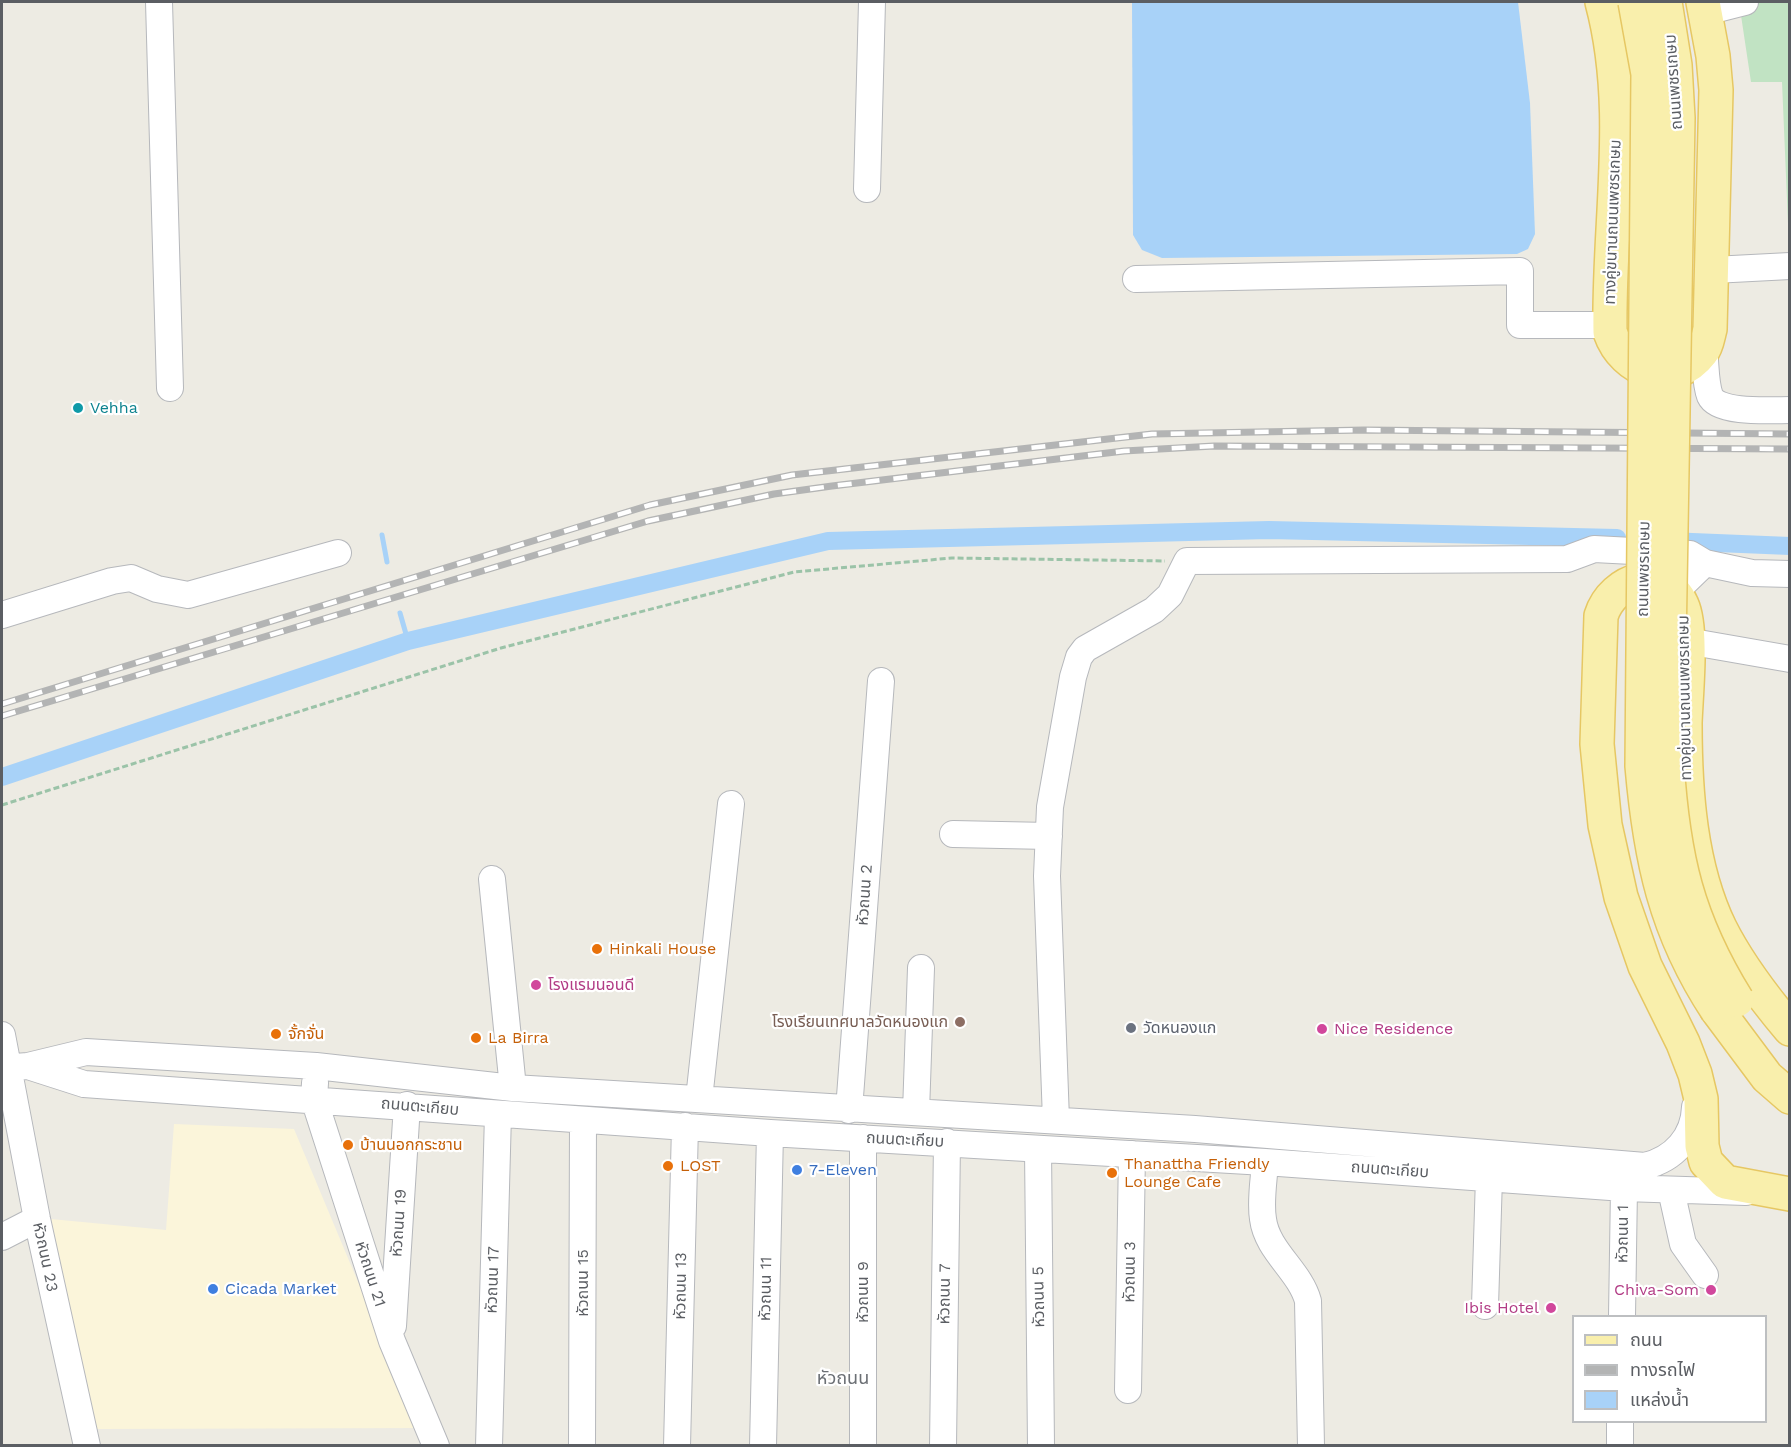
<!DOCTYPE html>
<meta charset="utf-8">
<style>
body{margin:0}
#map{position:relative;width:1791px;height:1447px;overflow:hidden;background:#edebe3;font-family:"Work Sans","Noto Sans Thai",sans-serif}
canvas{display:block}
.frame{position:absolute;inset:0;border:3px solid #5b5e63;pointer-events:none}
.legend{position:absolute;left:1572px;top:1315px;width:195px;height:108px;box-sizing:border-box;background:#fff;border:2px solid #bdbfc1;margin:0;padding:8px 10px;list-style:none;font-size:18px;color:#5b5e63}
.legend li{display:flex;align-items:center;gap:12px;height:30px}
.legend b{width:30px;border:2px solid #bdbfc1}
</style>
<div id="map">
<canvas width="1791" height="1447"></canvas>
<div class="frame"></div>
<ul class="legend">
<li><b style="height:8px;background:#f9efac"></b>ถนน</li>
<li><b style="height:8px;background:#b3b4b4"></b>ทางรถไฟ</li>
<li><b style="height:16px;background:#a8d2f8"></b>แหล่งน้ำ</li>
</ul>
</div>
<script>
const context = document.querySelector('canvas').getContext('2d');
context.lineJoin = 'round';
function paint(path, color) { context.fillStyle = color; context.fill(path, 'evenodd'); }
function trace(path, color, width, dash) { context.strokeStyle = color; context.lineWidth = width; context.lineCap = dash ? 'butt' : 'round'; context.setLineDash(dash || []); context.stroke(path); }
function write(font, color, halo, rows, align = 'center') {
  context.font = font + ' "Work Sans","Noto Sans Thai",sans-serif'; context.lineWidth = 4.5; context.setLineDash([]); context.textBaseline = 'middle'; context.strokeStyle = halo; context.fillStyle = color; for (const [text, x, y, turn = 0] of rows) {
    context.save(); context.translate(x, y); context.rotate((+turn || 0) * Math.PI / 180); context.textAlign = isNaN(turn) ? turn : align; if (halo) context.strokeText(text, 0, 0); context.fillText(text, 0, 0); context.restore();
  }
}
const commercial = new Path2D(`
 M174,1124L294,1129L419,1428L96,1429L51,1219L166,1230Z`);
const green = new Path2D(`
 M1739,2H1789V247L1782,82H1751Z`);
const water = new Path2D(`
 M1132,2H1518L1530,103L1535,234L1528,249L1517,254L1162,258L1142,250L1133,235Z`);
const stream = new Path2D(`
 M382,535L387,562
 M400,613L408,641`);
const canal = new Path2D(`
 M1668,541L1790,546
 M2,777L408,641L828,541L1269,530L1617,538`);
const path = new Path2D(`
 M2,805L501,648L794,572L952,558L1165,561`);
const minor = new Path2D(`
 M159,2L170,388
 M1706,12L1745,2
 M867,189L872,2
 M1713,270L1790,266
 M1136,279L1520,271V325H1610
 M1704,350C1706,364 1705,383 1710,396C1718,414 1772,410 1790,410
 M1674,593L1705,563
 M2,615L112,581L131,578L157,589L188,595L338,553
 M1687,641L1790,659
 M953,834L1049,836
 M492,879L513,1088
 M2,1035L37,1219L87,1446
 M28,1066L84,1084L770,1133L1265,1162L1624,1188L1746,1192
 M2,1068L28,1066L86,1052L316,1066L513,1088L1195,1129L1645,1166C1674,1159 1694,1137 1695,1107
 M315,1083L314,1099L392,1341L436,1446
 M699,1099L731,804
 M849,1110L881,681
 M916,1112L921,968
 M1056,1120L1047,876L1050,807L1073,677L1079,657L1085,649L1154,610L1170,595L1187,561L1567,559L1594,549L1690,554L1705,563L1752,573L1790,574
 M863,1138V1446
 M1038,1149L1041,1446
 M1265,1162C1264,1180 1260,1201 1263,1219C1267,1251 1300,1271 1308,1301L1311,1446
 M1671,1190L1683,1244L1705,1275
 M2,1237L37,1219
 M1485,1306L1489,1177
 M1622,1316L1624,1188
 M393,1326L407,1105
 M1128,1390L1132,1154
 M489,1446L498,1114
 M582,1446L583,1120
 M677,1446L685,1126
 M763,1446L770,1133
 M943,1446L947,1142
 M1620,1446V1422`);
const major = new Path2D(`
 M1602,2C1631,110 1608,221 1610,332C1624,372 1673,390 1702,352C1707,346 1708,336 1710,329L1716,90L1713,56L1703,2
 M1717,1010L1767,1077L1790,1097
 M1790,1029C1764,998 1738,964 1720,928C1690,866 1685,791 1685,723C1686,694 1693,629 1682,605C1664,563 1613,578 1601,616L1597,744L1605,825L1621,897L1645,966L1683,1043L1695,1074L1701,1099L1702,1146L1706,1162L1725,1182L1790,1194`);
const rail = new Path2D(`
 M2,704L650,505L792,475L1152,434L1364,430L1790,434
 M2,716L648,521L774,494L832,486L1124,451L1214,446L1790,449`);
const majorBridge = new Path2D(`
 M1635,2L1648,74L1642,766C1650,858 1665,931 1717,1010
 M1665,2L1675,65L1678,118L1667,763C1673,857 1687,919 1737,1000`);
const markers = [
 [78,408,6,"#0f9aa8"],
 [597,949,6,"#e8710a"],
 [536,985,6,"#d1479c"],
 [960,1022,6,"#8d6e63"],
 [1131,1028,6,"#6b7280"],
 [1322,1029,6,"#d1479c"],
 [276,1034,6,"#e8710a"],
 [476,1038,6,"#e8710a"],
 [348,1145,6,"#e8710a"],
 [668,1166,6,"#e8710a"],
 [797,1170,6,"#3f7fe0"],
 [1112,1173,6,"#e8710a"],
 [213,1289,6,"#3f7fe0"],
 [1711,1290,6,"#d1479c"],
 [1551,1308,6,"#d1479c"]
];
const streetNames = [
 ["ถนนเพชรเกษม",1674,82,-94],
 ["ทางคู่ขนานถนนเพชรเกษม",1613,222,-88],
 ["ถนนเพชรเกษม",1644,569,-89],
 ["ทางคู่ขนานถนนเพชรเกษม",1685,698,-91],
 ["หัวถนน 2",865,895,-86],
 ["ถนนตะเกียบ",420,1107,5],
 ["ถนนตะเกียบ",905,1140,3],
 ["ถนนตะเกียบ",1390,1170,4],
 ["หัวถนน 19",399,1223,-86],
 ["หัวถนน 1",1623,1234,-89],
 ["หัวถนน 23",45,1257,78],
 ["หัวถนน 3",1130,1272,-89],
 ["หัวถนน 21",370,1274,72],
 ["หัวถนน 17",493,1280,-88],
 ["หัวถนน 15",583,1283,-90],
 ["หัวถนน 13",681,1286,-89],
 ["หัวถนน 11",766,1289,-89],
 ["หัวถนน 9",863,1292,-90],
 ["หัวถนน 7",945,1294,-89],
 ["หัวถนน 5",1039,1297,-91]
];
const cultureNames = [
 ["Vehha",90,408]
];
const foodNames = [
 ["Hinkali House",609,949],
 ["จั้กจั่น",288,1034],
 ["La Birra",488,1038],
 ["บ้านนอกกระชาน",360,1145],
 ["Thanattha Friendly",1124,1164],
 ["Lounge Cafe",1124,1182],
 ["LOST",680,1166]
];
const hotelNames = [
 ["โรงแรมนอนดี",548,985],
 ["Nice Residence",1334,1029],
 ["Chiva-Som",1699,1290,"right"],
 ["Ibis Hotel",1539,1308,"right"]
];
const educationNames = [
 ["โรงเรียนเทศบาลวัดหนองแก",948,1022]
];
const worshipNames = [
 ["วัดหนองแก",1143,1028]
];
const shopNames = [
 ["7-Eleven",809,1170],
 ["Cicada Market",225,1289]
];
const neighbourhoodNames = [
 ["หัวถนน",843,1379]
];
paint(commercial, '#fbf5da');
paint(green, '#c1e3c3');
paint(water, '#a8d2f8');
trace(stream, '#a8d2f8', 5);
trace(canal, '#a8d2f8', 18);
trace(minor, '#b6b8bc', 28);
trace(major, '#e6c763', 36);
trace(path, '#9bc3a8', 3, [6, 3]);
trace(minor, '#fff', 26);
trace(major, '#f9efac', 33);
trace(rail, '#b3b4b4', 7);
trace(rail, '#fff', 4.5, [14]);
trace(majorBridge, '#e6c763', 36, []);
trace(majorBridge, '#f9efac', 33);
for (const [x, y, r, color] of markers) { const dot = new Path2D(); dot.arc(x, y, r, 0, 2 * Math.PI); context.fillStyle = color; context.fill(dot); trace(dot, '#fff', 2); }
write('16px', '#5b5e63', '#fff', streetNames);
write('16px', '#0d838f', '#fff', cultureNames, 'left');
write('16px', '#c56008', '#fff', foodNames, 'left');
write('16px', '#b23c85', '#fff', hotelNames, 'left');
write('16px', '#785e54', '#fff', educationNames, 'right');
write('16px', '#5b616d', '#fff', worshipNames, 'left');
write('16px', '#366cbe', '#fff', shopNames, 'left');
write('18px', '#6c7075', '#fff', neighbourhoodNames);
</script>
